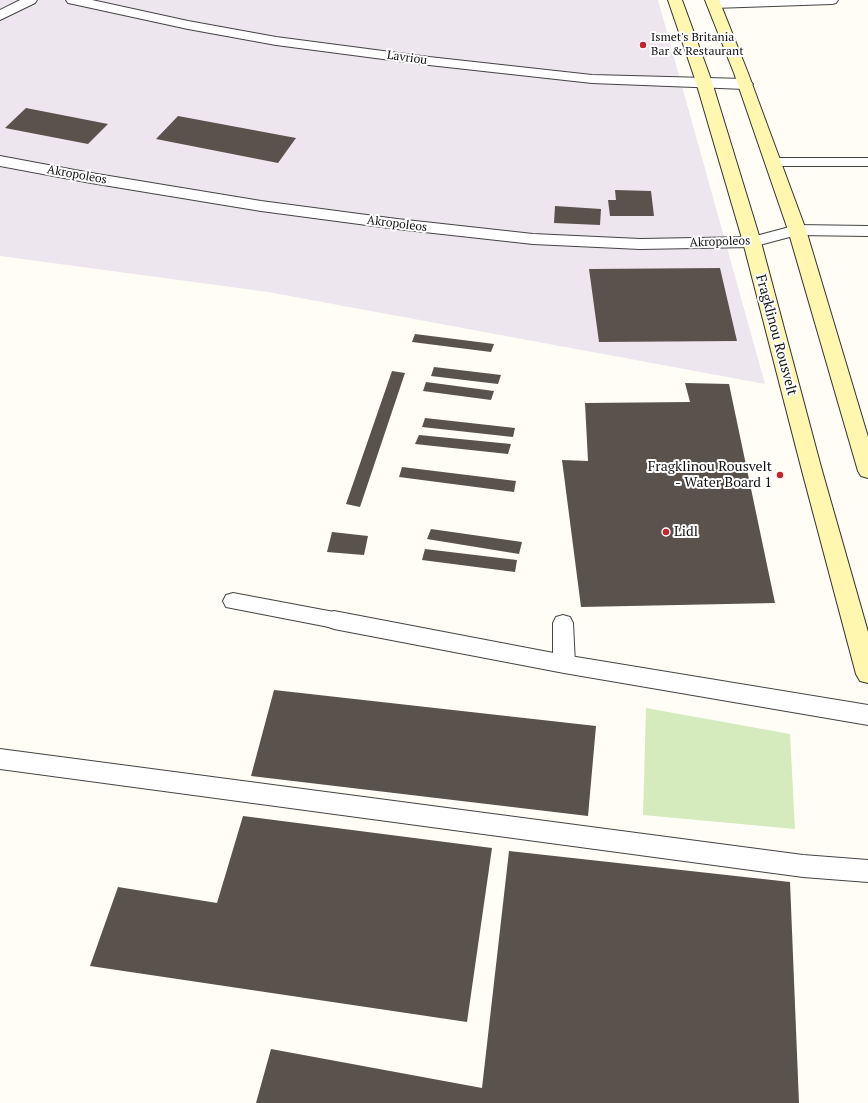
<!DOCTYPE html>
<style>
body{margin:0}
canvas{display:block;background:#fffdf5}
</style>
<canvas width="868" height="1103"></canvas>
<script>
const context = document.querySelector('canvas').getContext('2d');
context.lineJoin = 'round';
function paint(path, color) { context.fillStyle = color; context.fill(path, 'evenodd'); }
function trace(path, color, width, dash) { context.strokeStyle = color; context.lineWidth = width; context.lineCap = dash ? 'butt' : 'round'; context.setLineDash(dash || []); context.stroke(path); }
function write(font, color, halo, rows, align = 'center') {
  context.font = font + ' "PT Serif",serif'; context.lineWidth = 4; context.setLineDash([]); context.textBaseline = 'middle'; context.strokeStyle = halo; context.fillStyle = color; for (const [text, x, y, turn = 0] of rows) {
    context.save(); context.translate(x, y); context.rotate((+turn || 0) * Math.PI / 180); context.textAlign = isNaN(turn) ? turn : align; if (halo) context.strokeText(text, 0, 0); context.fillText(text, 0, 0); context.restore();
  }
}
const industrial = new Path2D(`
 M0,0H658L765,384L268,292L0,256Z`);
const green = new Path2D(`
 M646,708L790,734L795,829L643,815Z`);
const building = new Path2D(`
 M26,108L108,124L88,144L5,128Z
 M178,116L296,138L278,163L156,139Z
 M615,190L651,191L654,216H610L608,200H616Z
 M555,206L601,209L600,225L554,223Z
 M720,268L737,341L599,342L589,269Z
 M415,334L494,344L491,352L412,342Z
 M434,367L501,375L498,384L431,376Z
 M392,371L405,373L360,507L346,504Z
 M426,382L494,391L491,400L423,391Z
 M685,383L729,384L775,603L581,607L562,460L588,461L585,403L690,402Z
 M425,418L515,428L513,437L422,427Z
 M419,435L511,444L508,454L415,444Z
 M402,467L516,481L514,492L399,477Z
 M431,529L522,542L519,554L427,539Z
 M332,532L368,536L364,555L327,552Z
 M425,549L517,560L515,572L422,560Z
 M274,690L596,726L588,816L251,776Z
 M243,816L492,848L467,1022L90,966L118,887L217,903Z
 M509,851L790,882L799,1103H256L271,1049L482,1088Z`);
const service = new Path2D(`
 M720,0H838L836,3L832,4L714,8L710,7L708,4L710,1Z
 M774,158H868V166H774L769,165L767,162L769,159Z
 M233,593L334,612L341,614L344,620L341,626L334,628L226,607L223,601L226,595Z
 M563,615L570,617L573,623L575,664L572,670L564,672L556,670L553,664V623L556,617Z
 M0,749L803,855L868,860V882L803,877L0,769Z`);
const minor = new Path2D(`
 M20,0H37L35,3L0,20V10Z
 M66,0H92L188,21L276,37L429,57L592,75L745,79L750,81L753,84L750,87L745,89L592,83L429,65L276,45L188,29L73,4L68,3Z
 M0,156L91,173L261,201L397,219L533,234L640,239L752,237L797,225L868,226V236L797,235L752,247L640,249L533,244L397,229L261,211L91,183L0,166Z
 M334,611L564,655L868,705V725L564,673L334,629L326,626L322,620L326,614Z`);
const secondary = new Path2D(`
 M668,0H682L712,82L761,242L821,467L868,632V683L860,681L856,674L801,467L743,242L696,82Z
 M705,0H719L748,73L806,230L868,437V478L861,476L858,471L788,230L734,73Z`);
const markers = [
 [643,45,4,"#c4262e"],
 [780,475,4,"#c4262e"],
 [666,532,4,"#c4262e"]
];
const farPoinames = [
 ["Ismet's Britania",651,38],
 ["Bar & Restaurant",651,52]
];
const farStreetnames = [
 ["Lavriou",407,58,8],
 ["Akropoleos",77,175,10],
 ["Akropoleos",397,224,7],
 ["Akropoleos",720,242,-2]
];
const streetNames = [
 ["Fragklinou Rousvelt",776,335,75]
];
const poiNames = [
 ["Fragklinou Rousvelt",772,467],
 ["- Water Board 1",772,483],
 ["Lidl",674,532,"left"]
];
paint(industrial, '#eee6ef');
paint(green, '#d5ebbd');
paint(building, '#5a524d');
trace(service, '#444', 2);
trace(minor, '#444', 2);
trace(secondary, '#333', 2);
paint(service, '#fff');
paint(minor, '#fff');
paint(secondary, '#fff6b0');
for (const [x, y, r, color] of markers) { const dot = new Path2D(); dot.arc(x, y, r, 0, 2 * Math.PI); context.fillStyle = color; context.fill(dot); trace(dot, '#fff', 1.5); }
write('12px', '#111', '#fff', farPoinames, 'left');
write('12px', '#111', '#fff', farStreetnames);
write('14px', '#111', '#fff', streetNames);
write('14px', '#111', '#fff', poiNames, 'right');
</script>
